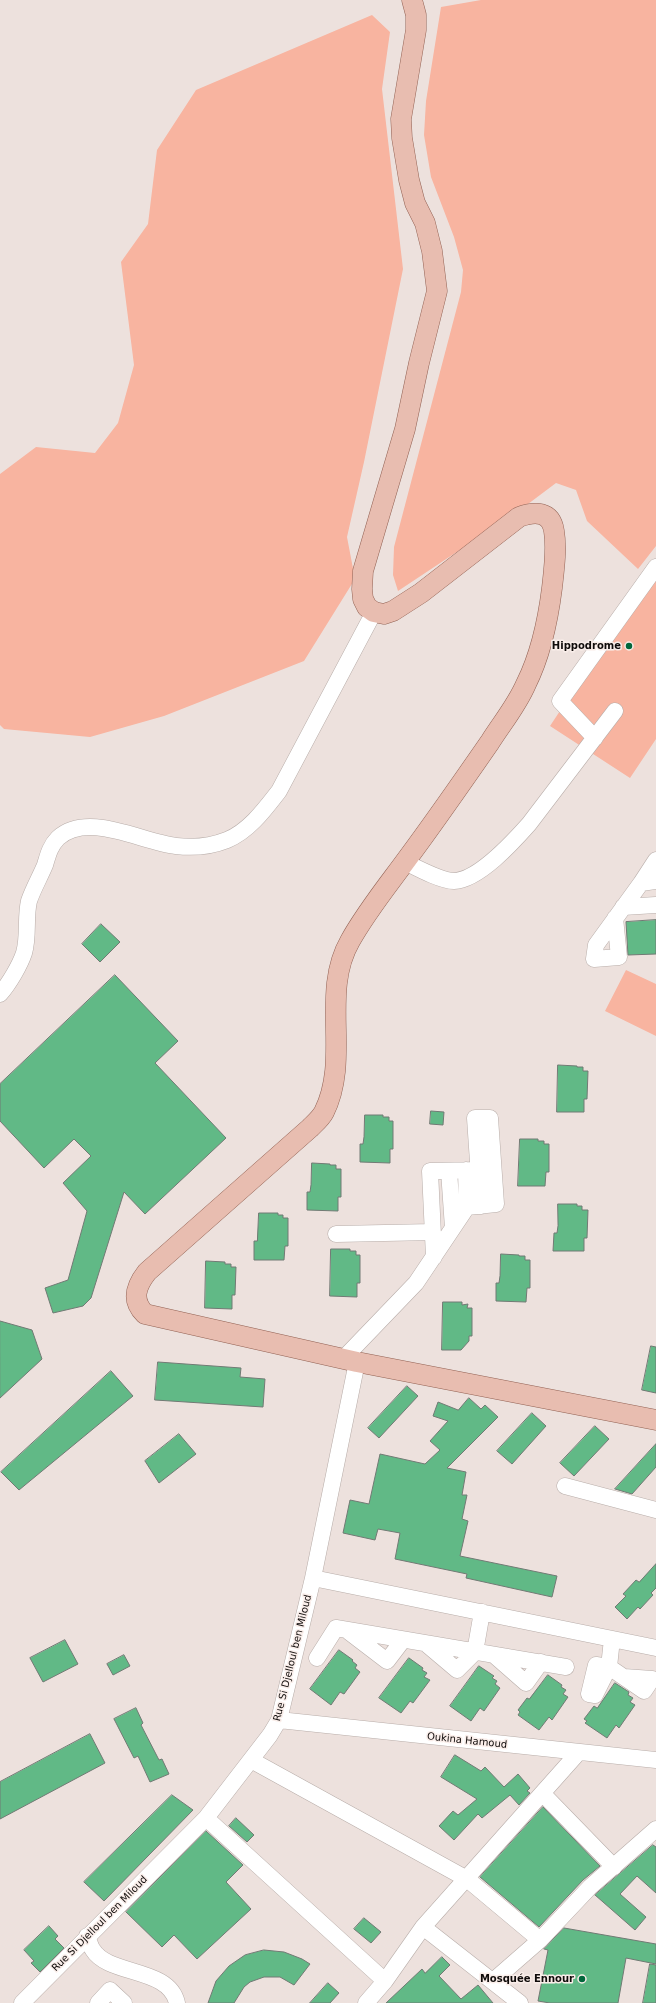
<!DOCTYPE html>
<meta charset="utf-8">
<style>
body{margin:0}
canvas{display:block;background:#ede1dd}
</style>
<canvas width="656" height="2003"></canvas>
<script>
const context = document.querySelector('canvas').getContext('2d');
context.lineJoin = 'round';
function paint(path, color) { context.fillStyle = color; context.fill(path, 'evenodd'); }
function trace(path, color, width, dash) { context.strokeStyle = color; context.lineWidth = width; context.lineCap = dash ? 'butt' : 'round'; context.setLineDash(dash || []); context.stroke(path); }
function write(font, color, halo, rows, align = 'center') {
  context.font = font + ' "DejaVu Sans",sans-serif'; context.lineWidth = 3; context.setLineDash([]); context.textBaseline = 'middle'; context.strokeStyle = halo; context.fillStyle = color; for (const [text, x, y, turn = 0] of rows) {
    context.save(); context.translate(x, y); context.rotate((+turn || 0) * Math.PI / 180); context.textAlign = isNaN(turn) ? turn : align; if (halo) context.strokeText(text, 0, 0); context.fillText(text, 0, 0); context.restore();
  }
}
const green = new Path2D(`
 M481,0H656V546L638,569L587,521L576,490L556,483L520,510L398,591L393,575L394,547L461,292L463,270L454,237L431,177L424,135L426,101L441,7Z
 M372,15L390,32L382,89L403,269L364,462L347,537L355,579L304,661L164,716L90,737L4,729L0,725V474L36,447L95,453L118,423L134,365L121,262L148,224L157,150L196,90Z
 M656,566V739L630,778L550,726Z
 M626,970L656,984V1036L605,1011Z`);
const building = new Path2D(`
 M656,920V954L628,955L626,922Z
 M101,924L120,942L100,962L82,944Z
 M115,975L178,1041L155,1063L226,1138L145,1214L124,1192L91,1298L83,1306L53,1313L45,1288L68,1280L87,1211L63,1183L91,1156L74,1139L44,1168L0,1121V1084Z
 M558,1065L577,1066V1067H583V1071H588L587,1099H584V1112H557Z
 M431,1111L444,1112L443,1125L430,1124Z
 M365,1115H383V1117H389V1121H393V1149H390V1163L360,1162V1144H363L364,1137Z
 M520,1139H538V1141H544V1144H549V1172H546L545,1186H518Z
 M312,1163L330,1164V1165H336V1169H341V1197H338V1211L307,1210V1192H310L311,1185Z
 M558,1204H577V1206H582V1210H588L587,1238H584V1251H553L554,1233H557L558,1226Z
 M259,1213H278V1215H283V1218H288V1246H285L284,1260H254V1241H257Z
 M331,1249H350V1251H356V1255H360V1283H357V1297L330,1296Z
 M501,1254L519,1255V1256H525V1260H530V1288H527L526,1302L496,1301V1283H499L500,1276Z
 M206,1261L225,1262V1264H231V1267H236L235,1295H232V1309L205,1308Z
 M443,1302H462V1305L468,1304L467,1308H472V1336H469V1341L461,1350H442Z
 M0,1321L32,1330L42,1359L0,1398Z
 M651,1346L656,1347V1393L642,1390Z
 M158,1362L241,1368L240,1377L265,1379L263,1407L155,1400Z
 M111,1371L133,1396L19,1490L1,1472Z
 M407,1386L418,1396L379,1438L368,1428Z
 M469,1398L481,1409L485,1405L498,1417L447,1468L466,1472L462,1495H467L462,1519L468,1521L460,1556L557,1576L552,1597L466,1578L467,1574L395,1559L400,1533L378,1529L375,1540L343,1533L350,1500L369,1504L380,1454L425,1464L440,1450L430,1441L448,1421L433,1416L438,1402L458,1410Z
 M532,1413L546,1426L512,1464L497,1451Z
 M595,1426L609,1439L574,1476L560,1463Z
 M179,1434L196,1454L159,1483L145,1461Z
 M656,1444V1467L632,1494L615,1489Z
 M656,1564V1588L651,1593L653,1595L640,1609L638,1607L627,1619L615,1607L626,1596L623,1594L636,1580L639,1582Z
 M65,1640L78,1664L43,1682L30,1658Z
 M339,1650L353,1660L352,1661L357,1665L355,1668L360,1672L344,1694L340,1692L331,1705L310,1689Z
 M124,1655L130,1666L113,1675L107,1664Z
 M409,1658L423,1668L422,1670L427,1673L424,1677L430,1680L413,1703L410,1701L401,1713L379,1698Z
 M479,1666L494,1676L492,1678L497,1681L495,1684L500,1688L484,1711L480,1708L471,1721L450,1706Z
 M548,1675L562,1685L561,1687L566,1690L563,1694L568,1697L552,1720L549,1717L539,1730L518,1715L520,1712L518,1710L527,1698L529,1699Z
 M615,1683L629,1692L628,1695L633,1698L630,1702L635,1705L619,1728L616,1725L607,1738L585,1723L587,1721L584,1719L594,1706L597,1708Z
 M136,1708L143,1723L141,1725L159,1760L162,1759L169,1774L150,1782L138,1756L134,1758L114,1719Z
 M90,1734L105,1763L0,1819V1782Z
 M455,1755L481,1771L485,1767L504,1787L518,1774L530,1788L527,1791L530,1793L519,1805L510,1795L482,1818L478,1814L454,1840L439,1826L453,1811L458,1815L477,1799L441,1777Z
 M172,1795L193,1810L104,1901L84,1882Z
 M543,1807L600,1866L583,1880L539,1927L480,1877Z
 M236,1818L254,1835L247,1842L229,1826Z
 M206,1831L243,1865L226,1882L251,1909L197,1959L174,1935L162,1947L126,1912Z
 M653,1845L656,1847V1893L637,1876L620,1894L646,1917L635,1930L595,1895Z
 M364,1918L381,1932L371,1943L354,1929Z
 M49,1926L58,1936L55,1939L64,1948L40,1972L31,1963L34,1961L24,1950Z
 M564,1928L656,1944V1964L626,1958L618,2003H550L538,2001L548,1950L544,1949Z
 M264,1950L284,1952L302,1959L310,1964L294,1985L280,1977H264L250,1982L244,1987L234,2003H208L216,1981L229,1966L245,1955Z
 M442,1957L450,1965L439,1976L461,1999L478,1985L493,2003H386L422,1969L425,1973Z
 M650,1964L656,1965V2003H643Z
 M328,1983L339,1993L330,2003H310Z`);
const minor = new Path2D(`
 M595,738L560,701L656,567
 M405,862C417,868 441,881 454,881C479,880 513,842 529,824L615,711
 M641,883L656,860
 M623,907L656,905
 M615,918L619,957L594,959L596,945L641,883L656,881
 M0,994C9,984 20,965 24,953C29,936 25,918 29,901C33,889 40,877 45,865C48,855 50,846 58,838C88,811 141,842 176,846C193,848 212,846 227,840C249,831 265,809 279,791L374,612
 M466,1170L467,1207
 M449,1171L453,1228
 M336,1234L433,1232
 M434,1257L430,1171L479,1170
 M343,1359L416,1283L467,1207L496,1204L490,1118H475L481,1206
 M565,1486L656,1510
 M313,1578L656,1648
 M349,1632L387,1661L403,1640
 M612,1639L609,1667L644,1691L652,1679L624,1677
 M425,1643L457,1670L475,1652L482,1612
 M494,1655L526,1683L541,1662
 M317,1658L336,1628L566,1667
 M596,1665L609,1667L595,1695L589,1694Z
 M279,1720L656,1760
 M251,1760L467,1879L540,1940
 M543,1794L614,1867
 M206,1818L385,1981
 M423,1927L520,2003
 M87,1936C89,1940 90,1946 93,1950C109,1976 169,1967 177,2003
 M493,1981L540,1940L590,1887L656,1829
 M22,2003L206,1818L270,1735L279,1720L313,1578L357,1362
 M98,2003L110,1990L124,2003
 M366,2003L385,1981L423,1927L578,1753`);
const major = new Path2D(`
 M412,0L416,15V30L401,119L402,138L409,180L415,203L425,223L432,251L437,291L419,363L405,429L363,571L362,589L363,599L367,607L374,612L384,614L393,611L421,593L519,517C535,511 551,511 554,531C557,549 554,570 552,588C548,620 541,654 526,684C517,705 502,723 490,742C463,781 436,820 407,859C388,885 366,912 350,941C320,993 351,1058 324,1112C321,1118 315,1123 310,1128L147,1272C136,1286 131,1300 145,1314L357,1362L656,1420`);
const markers = [
 [629,646,4,"#02673c"],
 [582,1979,4,"#02673c"]
];
const poiNames = [
 ["Hippodrome",621,646],
 ["Mosquée Ennour",574,1979]
];
const streetNames = [
 ["Rue Si Djelloul ben Miloud",293,1658,-76],
 ["Oukina Hamoud",467,1741,6],
 ["Rue Si Djelloul ben Miloud",100,1924,-45]
];
paint(green, '#f8b4a0');
paint(building, '#61b986');
trace(building, '#717a74', 1);
trace(minor, '#b8ada9', 17);
trace(major, '#926254', 21);
trace(minor, '#fff', 16);
trace(major, '#e8bdb0', 20);
for (const [x, y, r, color] of markers) { const dot = new Path2D(); dot.arc(x, y, r, 0, 2 * Math.PI); context.fillStyle = color; context.fill(dot); trace(dot, '#faeeea', 1.5); }
write('bold 10px', '#0f0b0a', '#faeeea', poiNames, 'right');
write('10px', '#0f0b0a', '#faeeea', streetNames);
</script>
